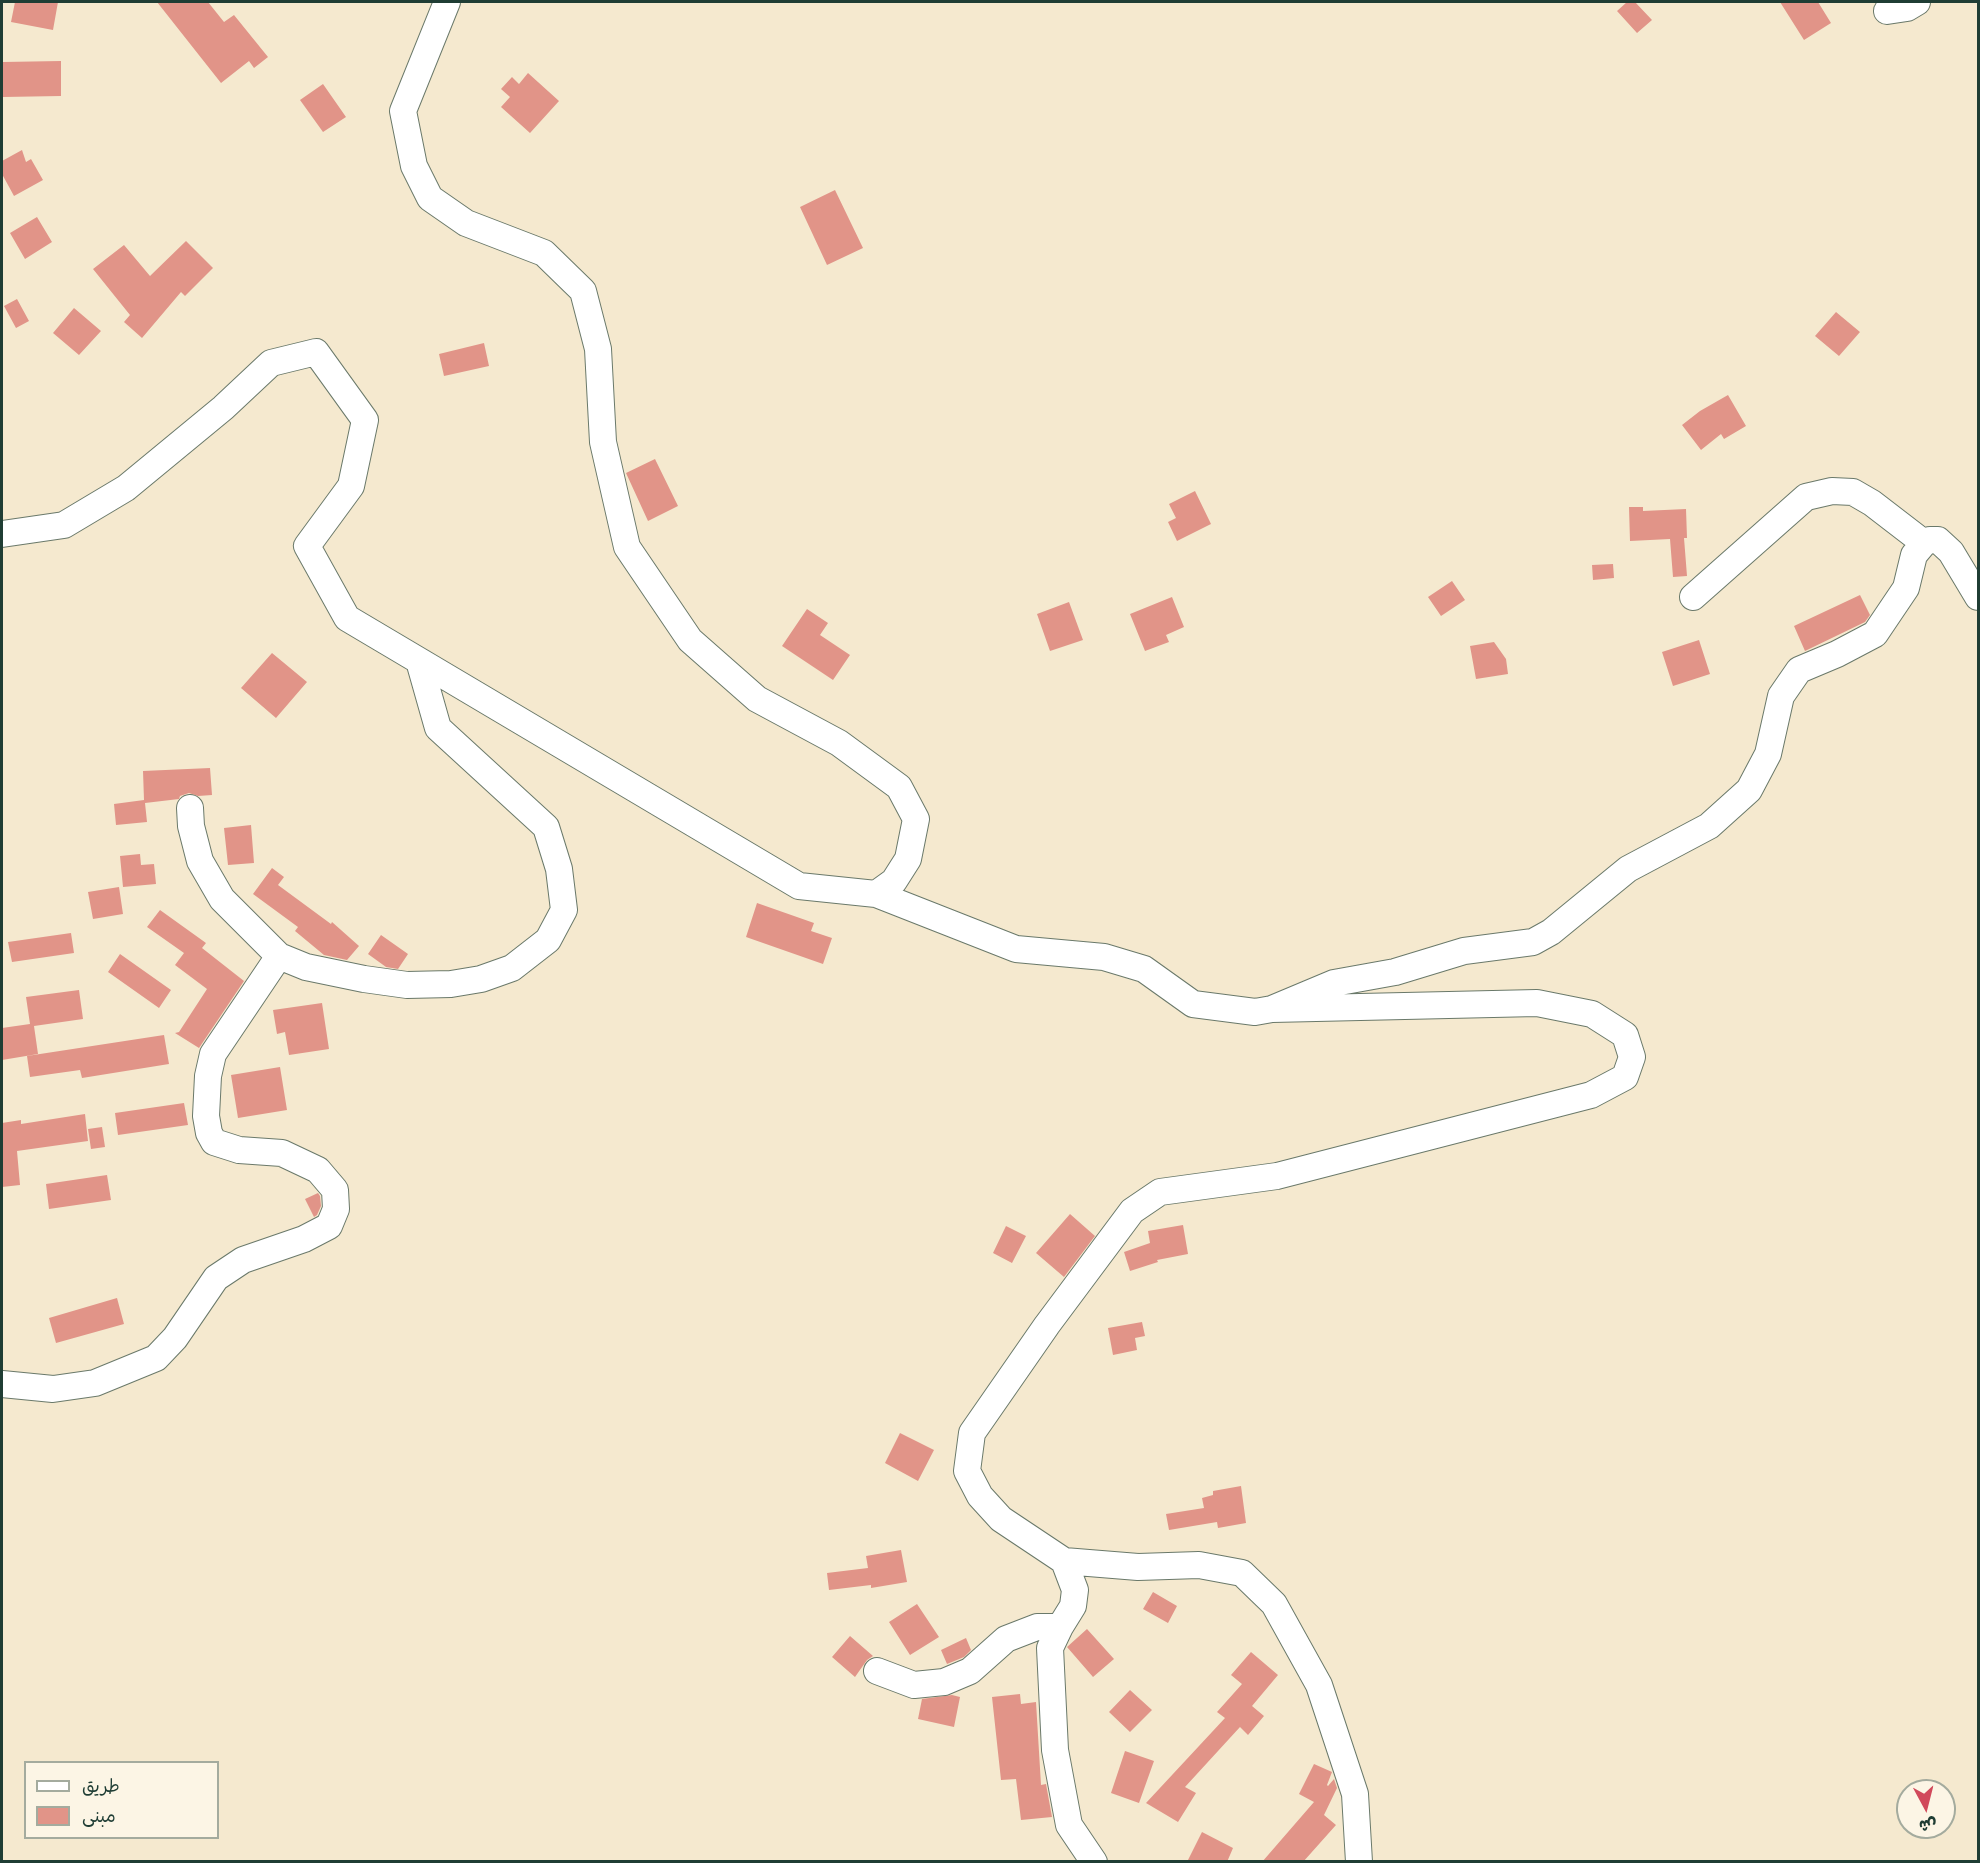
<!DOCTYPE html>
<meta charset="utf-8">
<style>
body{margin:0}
#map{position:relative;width:1980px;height:1863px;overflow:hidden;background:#f5e9cf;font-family:Sriracha,"Playpen Sans Arabic",sans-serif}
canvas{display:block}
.frame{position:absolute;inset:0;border:3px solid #1f3d34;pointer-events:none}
.legend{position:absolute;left:24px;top:1761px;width:195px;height:78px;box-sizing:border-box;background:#fcf5e5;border:2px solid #a4ab9e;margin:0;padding:8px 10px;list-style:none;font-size:18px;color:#1f3d34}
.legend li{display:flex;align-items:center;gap:12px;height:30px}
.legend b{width:30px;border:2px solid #a4ab9e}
.north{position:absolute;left:1896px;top:1779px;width:60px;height:60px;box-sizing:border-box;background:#fcf5e5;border:2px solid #a4ab9e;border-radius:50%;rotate:173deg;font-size:16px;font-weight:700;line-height:24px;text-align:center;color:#1f3d34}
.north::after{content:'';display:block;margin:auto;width:21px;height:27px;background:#d1495b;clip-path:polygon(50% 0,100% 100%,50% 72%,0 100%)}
</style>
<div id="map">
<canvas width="1980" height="1863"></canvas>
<div class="frame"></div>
<ul class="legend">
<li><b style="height:8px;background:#fff"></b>طريق</li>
<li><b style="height:16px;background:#e19488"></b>مبنى</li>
</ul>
<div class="north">ش</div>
</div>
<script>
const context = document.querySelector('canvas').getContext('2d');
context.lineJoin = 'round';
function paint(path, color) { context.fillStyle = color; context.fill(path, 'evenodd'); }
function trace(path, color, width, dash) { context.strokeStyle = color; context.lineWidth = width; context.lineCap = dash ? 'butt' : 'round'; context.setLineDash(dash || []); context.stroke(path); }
const building = new Path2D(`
 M15,2H58L53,30L11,22Z
 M157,2H208L224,22L234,15L268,57L254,68L249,61L221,83Z
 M1627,2H1635L1652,20L1637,33L1617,11Z
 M1780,2H1818L1831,23L1804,40Z
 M61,61V96L3,97V62Z
 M528,73L559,101L530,133L501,107L510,97L501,89L512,77L519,84Z
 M323,84L346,117L323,132L300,100Z
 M22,150L26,162L31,159L43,180L14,196L2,174V161Z
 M835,190L863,248L827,265L800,207Z
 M37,217L52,242L25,259L10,233Z
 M186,241L213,268L185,296L181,292L142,338L124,322L130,315L93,269L124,245L150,276Z
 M17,299L29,321L16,328L4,306Z
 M74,308L101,331L79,355L53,333Z
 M1836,312L1860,332L1839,356L1815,336Z
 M484,343L489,366L444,376L439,354Z
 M1728,395L1746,426L1724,439L1721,434L1701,450L1682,425L1700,411Z
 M655,459L678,506L648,521L626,473Z
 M1195,491L1211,524L1177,541L1168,522L1176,518L1169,504Z
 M1629,507H1643V511L1686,509L1687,538H1684L1687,576L1673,577L1670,539L1630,541Z
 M1613,564L1614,578L1593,580L1592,565Z
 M1452,581L1465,600L1441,616L1428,597Z
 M1860,595L1870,615L1865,622L1805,651L1794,626Z
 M1172,597L1184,627L1166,635L1169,642L1145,651L1130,614Z
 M1069,602L1083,640L1050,651L1037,614Z
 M807,609L828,623L820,635L850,655L833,680L782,646Z
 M1699,640L1710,674L1673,686L1662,652Z
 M1494,642L1506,659L1508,674L1476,679L1470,646Z
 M272,653L307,682L276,718L241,688Z
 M210,768L212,795L198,796L189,793L180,796L179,799L145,803L147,822L116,825L114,804L144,800L143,771Z
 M251,825L254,863L228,865L224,828Z
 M140,854L141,865L154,864L156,884L123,887L120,856Z
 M272,868L284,877L278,885L331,924L332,922L359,946L347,960L324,955L295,931L298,927L253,894Z
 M119,887L123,914L93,919L88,892Z
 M757,903L814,923L811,931L832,938L823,964L746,937Z
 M160,910L206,943L202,948L244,981L199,1048L175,1033L179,1032L207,989L175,965L184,953L147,927Z
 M71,933L74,953L12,962L8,942Z
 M381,935L408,954L398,969L386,967L368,954Z
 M120,954L171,990L159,1008L108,972Z
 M79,990L83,1019L34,1026L38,1054L2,1060V1028L30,1024L26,997Z
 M322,1003L329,1049L289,1055L285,1032L277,1034L273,1010Z
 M164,1035L169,1064L82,1078L80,1070L30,1077L27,1056Z
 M280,1067L287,1110L238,1118L231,1075Z
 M184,1103L188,1125L118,1135L115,1113Z
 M85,1114L88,1141L17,1151L20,1185L2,1187V1123L21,1120V1124Z
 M102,1127L105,1147L91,1149L88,1129Z
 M107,1175L111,1200L49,1209L46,1184Z
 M318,1193L320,1196L321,1206L317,1215L314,1217L305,1199Z
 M1070,1214L1095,1236L1064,1277L1036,1253Z
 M1183,1225L1188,1254L1157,1260L1158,1262L1130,1271L1124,1252L1150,1243L1148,1231Z
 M1006,1226L1026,1236L1012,1263L993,1253Z
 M117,1298L124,1324L56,1343L49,1318Z
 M1142,1322L1145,1336L1135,1338L1137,1350L1113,1355L1108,1328Z
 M900,1433L934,1450L918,1481L885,1463Z
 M1241,1486L1246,1523L1218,1528L1217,1522L1169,1530L1166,1514L1204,1508L1202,1498L1213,1495V1491Z
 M901,1550L907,1582L871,1588V1585L829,1590L827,1573L868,1568L866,1556Z
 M1153,1592L1177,1606L1168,1623L1143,1609Z
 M917,1604L939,1637L910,1655L889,1622Z
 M1087,1629L1114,1659L1093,1677L1067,1647Z
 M850,1636L873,1656L867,1660L855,1677L832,1657Z
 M966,1638L971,1650L964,1657L947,1664L941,1650Z
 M1251,1652L1278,1675L1252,1706L1264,1716L1248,1735L1240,1727L1185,1787L1196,1793L1178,1822L1146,1803L1225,1718L1217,1712L1242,1684L1231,1675Z
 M1130,1690L1152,1710L1130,1732L1109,1712Z
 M1020,1694L1021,1704L1036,1702L1041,1785L1046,1784L1052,1817L1021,1820L1016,1779L1001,1780L992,1697Z
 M952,1695L960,1697L954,1727L918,1719L922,1699Z
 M1125,1751L1154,1761L1139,1803L1111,1793Z
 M1314,1764L1332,1772L1327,1785L1328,1786L1334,1779L1337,1788L1324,1815L1336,1825L1303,1862H1262L1314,1802L1299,1794Z
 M1202,1832L1233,1848L1227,1862H1187Z`);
const minor = new Path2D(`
 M1887,11L1907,8L1917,2
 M2,534L64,525L126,488L223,408L271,363L316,352L365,420L351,486L307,546L347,618L799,886L876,894L894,881L908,859L916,819L899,787L839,743L757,699L690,640L627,547L603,442L598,349L583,291L544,253L466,223L430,198L414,166L403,111L447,2
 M1693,597L1806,497L1832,491L1853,492L1872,503L1924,543
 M190,808L191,826L200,861L222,899L279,956L306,967L364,979L407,985L451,984L481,979L512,968L548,940L564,910L559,869L546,827L438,728L419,661
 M876,894L1016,949L1104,957L1144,969L1193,1004L1255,1012L1272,1009L1334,983L1395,972L1464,951L1533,942L1551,932L1628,869L1709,826L1749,790L1768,754L1781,696L1799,670L1837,654L1875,634L1906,588L1914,555L1924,543L1930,540H1938L1951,552L1978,597
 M1272,1009L1537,1003L1592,1014L1625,1035L1632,1057L1625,1077L1591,1095L1277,1176L1160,1192L1132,1211L1047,1325L972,1433L967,1471L980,1496L1001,1519L1064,1561L1138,1567L1199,1565L1242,1573L1274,1604L1319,1685L1355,1794L1359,1862
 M2,1384L53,1389L95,1383L156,1358L175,1338L216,1278L243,1260L304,1239L329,1226L336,1209L335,1190L318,1170L282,1153L239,1150L214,1142L209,1133L206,1116L208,1076L213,1054L279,956
 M1064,1561L1075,1590L1073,1606L1060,1627L1050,1648L1055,1750L1069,1825L1094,1862
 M877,1671L914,1685L944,1682L970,1671L1006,1639L1037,1627H1060`);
paint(building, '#e19488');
trace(minor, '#6a796a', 28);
trace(minor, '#fff', 26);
</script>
